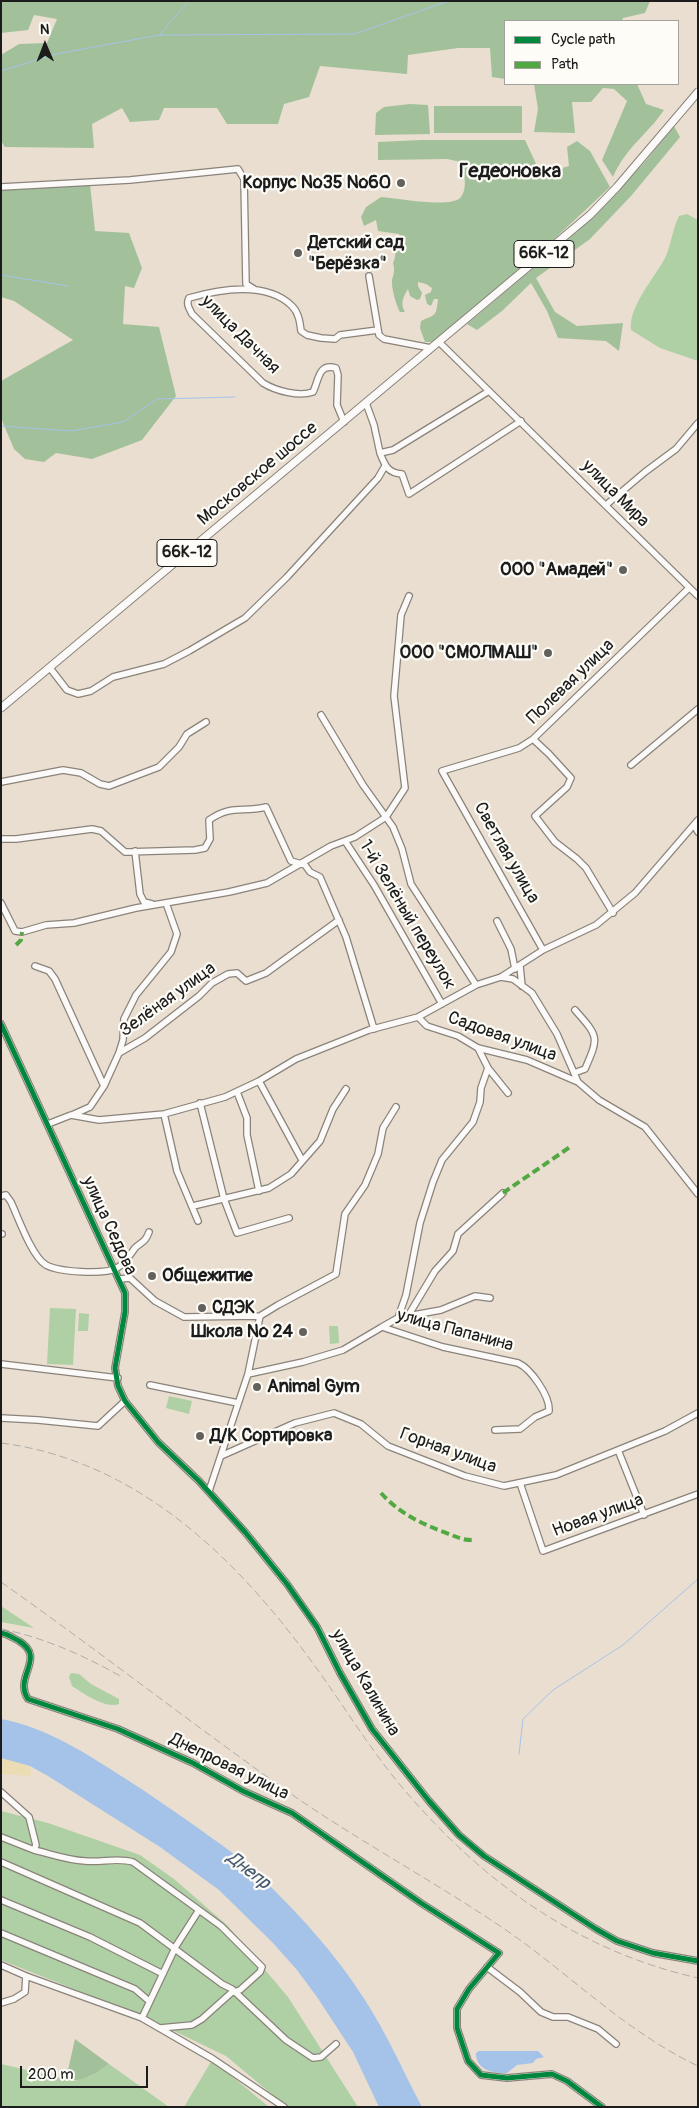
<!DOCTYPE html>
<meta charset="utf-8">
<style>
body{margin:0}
#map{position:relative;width:699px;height:2108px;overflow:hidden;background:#e9decf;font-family:Pangolin,sans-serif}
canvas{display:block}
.frame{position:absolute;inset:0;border:2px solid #1c1c1c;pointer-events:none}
.legend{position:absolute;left:504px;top:20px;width:175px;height:65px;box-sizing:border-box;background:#fdfcf7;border:1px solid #a3a29f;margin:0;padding:6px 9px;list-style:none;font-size:15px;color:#1c1c1c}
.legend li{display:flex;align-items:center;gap:10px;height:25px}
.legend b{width:25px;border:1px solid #a3a29f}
.north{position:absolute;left:20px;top:20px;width:50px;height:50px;-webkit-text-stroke:4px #fdfcf7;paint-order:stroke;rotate:359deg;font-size:14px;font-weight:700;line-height:20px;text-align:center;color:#1c1c1c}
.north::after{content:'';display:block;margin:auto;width:18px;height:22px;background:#1c1c1c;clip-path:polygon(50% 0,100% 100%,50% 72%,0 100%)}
.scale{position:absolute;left:20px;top:2066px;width:128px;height:22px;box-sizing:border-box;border:2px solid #1c1c1c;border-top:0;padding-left:6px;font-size:15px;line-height:18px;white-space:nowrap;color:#1c1c1c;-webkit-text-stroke:4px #fdfcf7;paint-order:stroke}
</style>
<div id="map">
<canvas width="699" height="2108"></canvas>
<div class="frame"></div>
<ul class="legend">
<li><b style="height:6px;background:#00873e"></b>Cycle path</li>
<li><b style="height:6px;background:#52a943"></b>Path</li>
</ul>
<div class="north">N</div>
<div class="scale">200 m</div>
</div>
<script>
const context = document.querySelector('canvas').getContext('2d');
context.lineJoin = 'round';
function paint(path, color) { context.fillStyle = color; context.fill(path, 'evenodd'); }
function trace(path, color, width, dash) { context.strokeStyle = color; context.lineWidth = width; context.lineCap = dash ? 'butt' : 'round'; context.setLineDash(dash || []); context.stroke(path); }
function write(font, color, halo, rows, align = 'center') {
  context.font = font + ' Pangolin,sans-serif'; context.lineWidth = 4.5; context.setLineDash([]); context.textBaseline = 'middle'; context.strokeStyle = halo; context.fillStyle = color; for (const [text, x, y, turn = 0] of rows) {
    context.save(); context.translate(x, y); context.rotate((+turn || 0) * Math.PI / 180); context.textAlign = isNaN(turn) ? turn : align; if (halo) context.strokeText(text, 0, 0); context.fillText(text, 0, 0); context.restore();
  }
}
const green = new Path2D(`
 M687,214L698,220V361L660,348L631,330C628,308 654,278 664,260C671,247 672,230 679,216Z
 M50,1308L76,1309L73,1365L47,1364Z
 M79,1313L89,1314L88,1331H78Z
 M329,1326H338L339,1343L330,1344Z
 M169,1396L192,1401L189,1414L166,1408Z
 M1,1606L34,1628L1,1622Z
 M71,1673L79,1674L91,1684L119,1699V1704C105,1709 83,1693 72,1686L69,1677Z
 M1,1811L48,1823L140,1855L174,1879L228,1926L288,1997L358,2107H287L226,2056L149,2019L1,1960Z
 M212,2060L269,2107H184Z
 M1,2064L74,2081L91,2076L109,2064L169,2107H1Z`);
const forest = new Path2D(`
 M1,1H650L645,13L623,18L622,21H505V79L492,77L490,48H458L408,55L407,74L320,66L309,97L284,104L278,124H227L217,108H164L159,120L130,122L122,108L92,124L94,148L5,147L1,141V55L19,44L47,43L57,19L34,15L28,30L1,33Z
 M534,84H637L646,104L664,110C647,135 626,147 613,177L602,160L627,101L614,89L603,88L591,102H572L575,133L534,132L538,109Z
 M410,104L428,105L430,134L375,135L376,113L384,107Z
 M434,106H522V133H434Z
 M674,126L680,137L631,196L590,239L536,278L555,312L577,326L623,323L619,351L606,341L558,338L547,311L531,283L502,311L477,330L467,324L581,228L644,163Z
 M421,140H525L537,166L562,168L569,166L567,147L577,141L590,151L610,187L551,242L434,342H425L420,328L421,321C436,314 436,317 438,299H434L431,306L427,304L425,295L431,292L432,288L426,284L418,282V286L422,293L420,299L417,300L410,296L408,289C403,297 400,304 405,312H400C396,305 391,287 392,280C394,273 395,270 393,263C397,256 394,249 397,241L401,239L399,234L378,231L376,220L364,226L361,217L366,207L381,197C397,198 452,209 461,197C468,188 464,172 461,162L447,159L378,160V142Z
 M90,184L95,231L129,233L142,268L134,288L125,286L123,324L159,327L176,396L142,440L92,459L56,453L44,462L25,459L14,449L1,418V381L73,340L14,301L1,297V190Z
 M75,2039L109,2064C96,2073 82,2084 66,2079Z`);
const sand = new Path2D(`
 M1,1758L30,1766L31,1776L1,1774Z`);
const water = new Path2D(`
 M1,1719C47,1727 88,1755 126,1779C151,1795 174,1811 198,1828C217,1842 238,1855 255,1872C295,1909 336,1954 365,2000C387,2034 403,2071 422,2107H379L353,2052L317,1997L297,1970L272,1942L219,1890L160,1847L48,1776L30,1766L1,1758Z
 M479,2051H538L544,2057L536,2059L533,2063L517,2065L507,2073C494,2073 476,2071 476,2053Z`);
const stream = new Path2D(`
 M160,34L189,1
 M1,71L56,54L159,35L354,34L449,1
 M1,275L68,286
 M1,426L71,431L123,422L157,399L235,397
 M519,1754L523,1719L553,1690L623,1645L698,1579`);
const minor = new Path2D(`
 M1,187L130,180L238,169L244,179L246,284L254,289
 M369,276L379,335L384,339L431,348
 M439,342L698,596
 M366,403L374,425L380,453L393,450L489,391
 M344,422L337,405L338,375L336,368C318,363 319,380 313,392C299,397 276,391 263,383L192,314C189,308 186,304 189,298C220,289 267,281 292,306C299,313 300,323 301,331L307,335L321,338L335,339L340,335L378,330
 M380,453C385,466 388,473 402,474L409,494L521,421
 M606,505L645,472L676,449L698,423
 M50,668L67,690L78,694L91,691L113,677L164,664L189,651L245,618L287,577L378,478L385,466
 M321,715L363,785L393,827L402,849L411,884L476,985
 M533,739L549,754L571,778L567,787L535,816L555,842L577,859L586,868L613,913
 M631,765L698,709
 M1,782L63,770L81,773L100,784L109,786L159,767L179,747L187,734L206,722
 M694,825L698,832
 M1,839H16L92,829L101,831L125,852L195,850L205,848L210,839L209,820C232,804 242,813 266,807L291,861L305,865L310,872L320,877L346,937L374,1029
 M345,841L374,885L442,1004
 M135,851L140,894L144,902L152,904
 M1,903L15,931L22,932L46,925L74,923L136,908L229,892L267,883L331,846L355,837L386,817L405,788L394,696L401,615L409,596
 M497,921L511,949L515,969
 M543,950L442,771L519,748L533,739L689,588
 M35,966L49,971L55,979L104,1086
 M520,966L522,986
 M501,977L513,979L532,993L557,1034L578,1082
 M418,1017L427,1026L458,1036L478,1048L527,1060L578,1082L599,1100L645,1127L698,1194
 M1,1024L125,1293V1312L115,1368L118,1386L125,1401L158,1442L199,1481L245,1532L287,1584L317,1627L340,1673L372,1729L429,1801L459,1835L484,1856L596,1929L617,1941L653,1953L698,1961
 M119,1053L123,1040L124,1019L136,995L171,952L177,934L166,903
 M488,1068L508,1093
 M574,1073L585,1069C599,1037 599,1037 575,1010
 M259,1081L302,1160
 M237,1092L247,1118V1135L259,1191
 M200,1103L224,1199L237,1233L289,1218
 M164,1114L177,1171L198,1221
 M72,1115L90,1107L104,1086L119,1053L145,1038L199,996L212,983L228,974L237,973L246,981L266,973L339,920
 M48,1124L71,1115L99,1120L164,1114L225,1097L259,1081L296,1059L369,1030L418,1017L476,985L501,977L543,950L596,925L635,893L698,820
 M1,1196L6,1195L11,1202C18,1217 32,1257 46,1265C59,1272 104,1275 117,1268C126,1263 129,1256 135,1248C142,1241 145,1243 149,1232
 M193,1206L269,1188L291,1174L320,1141L333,1109L346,1089
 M1,1234H2
 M120,1279L130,1278L155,1301L184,1317L260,1316L278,1305L336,1274L345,1214L365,1185L378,1154L383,1128L396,1107
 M408,1316L441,1310L475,1296L490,1298
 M398,1318L408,1316L435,1271L453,1251L458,1234L503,1193
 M382,1327L398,1318L406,1295L420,1223L433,1182L442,1160L473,1122L480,1102L481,1088L488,1068L478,1048
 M1,1364L118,1378
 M248,1374L260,1316
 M150,1385L238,1403
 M1,1418L38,1420L98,1426L125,1401
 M618,1450L644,1515
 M221,1456L295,1423L334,1413L361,1424L388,1446L465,1476L504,1486L556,1475L665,1431L698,1413
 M520,1483L543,1551L698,1494
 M209,1491L248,1374L303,1362L343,1350L382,1327L443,1347L518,1363C531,1369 550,1396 549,1411L535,1417L520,1429L495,1430
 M1,1633C8,1634 13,1638 19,1641C47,1658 13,1677 28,1699L118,1729L193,1763L243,1791L292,1813L421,1903L499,1953L469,1989L457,2009V2028L468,2061L481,2075L507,2078L552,2074L567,2081L602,2107
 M1,1792L29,1817L36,1845L34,1850L1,1837
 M34,1850C51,1854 67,1860 85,1861C101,1863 117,1857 133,1862L221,1926L262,1967L260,1972L240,1990L231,1993L202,2019L192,2025L160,2028
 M1,1862L140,1923L222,1984L232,1989L286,2040L313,2058L321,2057L336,2044
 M1,1900L90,1937L163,1974
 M1,1933L135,1989L149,2001
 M1,1965L26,1976L142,2018L213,2059L284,2107
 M487,1967L520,1992L541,2012L553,2017H568L598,2029L616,2044
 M1,2003L14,1999L25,1992L26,1976
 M142,2018L176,1946L199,1910`);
const major = new Path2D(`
 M1,708L590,215L617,187L698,92`);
const rail = new Path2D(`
 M1,1443C134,1460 233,1554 309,1658C344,1705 374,1757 414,1801C491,1888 583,1952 698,1978
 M1,1582C100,1652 195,1726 294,1796C361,1842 433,1881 500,1926C567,1971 624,2031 698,2066
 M1,1629C43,1637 85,1656 122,1677`);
const quiet = new Path2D(`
 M16,945L21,940L22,932
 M503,1193L570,1147
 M381,1493C398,1512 418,1522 441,1531C453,1535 462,1541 474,1540`);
const cycleway = new Path2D(`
 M1,1024L125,1293V1312L115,1368L118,1386L125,1401L158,1442L199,1481L245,1532L287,1584L317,1627L340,1673L372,1729L429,1801L459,1835L484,1856L596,1929L617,1941L653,1953L698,1961
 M1,1633C8,1634 13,1638 19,1641C47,1658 13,1677 28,1699L118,1729L193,1763L243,1791L292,1813L421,1903L499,1953L469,1989L457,2009V2028L468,2061L481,2075L507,2078L552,2074L567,2081L602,2107`);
const markers = [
 [401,183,5,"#64605b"],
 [298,253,5,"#64605b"],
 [623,570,5,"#64605b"],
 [548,653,5,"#64605b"],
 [152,1276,5,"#64605b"],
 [202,1308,5,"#64605b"],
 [303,1332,5,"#64605b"],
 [257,1387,5,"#64605b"],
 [200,1436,5,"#64605b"]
];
const shields = [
 [544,254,60],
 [187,553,60]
];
const shieldNames = [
 ["66К-12",544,254],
 ["66К-12",187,553]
];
const poiNames = [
 ["Корпус №35 №60",391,183,"right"],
 ["Детский сад",308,243],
 ["\"Берёзка\"",308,264],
 ["ООО \"Амадей\"",613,570,"right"],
 ["ООО \"СМОЛМАШ\"",538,653,"right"],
 ["Общежитие",162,1276],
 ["СДЭК",212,1308],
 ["Школа № 24",293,1332,"right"],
 ["Animal Gym",267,1387],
 ["Д/К Сортировка",210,1436]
];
const streetNames = [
 ["улица Дачная",240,335,45],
 ["Московское шоссе",258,474,-40],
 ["улица Мира",615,494,45],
 ["Полевая улица",571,682,-44],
 ["Светлая улица",506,853,60],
 ["1-й Зелёный переулок",407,915,59],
 ["Зелёная улица",168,1000,-36],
 ["Садовая улица",502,1037,20],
 ["улица Седова",109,1226,65],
 ["улица Папанина",455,1331,15],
 ["Горная улица",448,1451,20],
 ["Новая улица",598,1516,-20],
 ["улица Калинина",365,1683,60],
 ["Днепровая улица",229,1767,26]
];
const waterNames = [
 ["Днепр",248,1871,38]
];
const quarterNames = [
 ["Гедеоновка",510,172]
];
paint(green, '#afd0a4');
paint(forest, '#a2c19a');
paint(sand, '#ecdcb4');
paint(water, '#a5c3e8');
trace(stream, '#a5c3e8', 1);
trace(minor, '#89837b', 8);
trace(major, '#89837b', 9);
trace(minor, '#fcfaf8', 5.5);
trace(major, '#fcfaf8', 7);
trace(rail, '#aeadaa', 1, [8, 4]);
trace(quiet, '#52a943', 4, [8, 4]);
trace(cycleway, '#00873e', 5);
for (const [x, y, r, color] of markers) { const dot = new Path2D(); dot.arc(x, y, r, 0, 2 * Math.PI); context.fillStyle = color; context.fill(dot); trace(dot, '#fdfcf7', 2); }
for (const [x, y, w] of shields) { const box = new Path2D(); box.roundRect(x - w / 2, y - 13.5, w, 27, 4); context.fillStyle = '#fdfcf7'; context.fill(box); trace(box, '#1c1c1c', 1); }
write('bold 16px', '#1c1c1c', null, shieldNames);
write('bold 18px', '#1c1c1c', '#fdfcf7', poiNames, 'left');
write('18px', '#1c1c1c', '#fdfcf7', streetNames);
write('italic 19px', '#475a72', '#fdfcf7', waterNames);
write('bold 20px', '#1c1c1c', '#fdfcf7', quarterNames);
</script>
